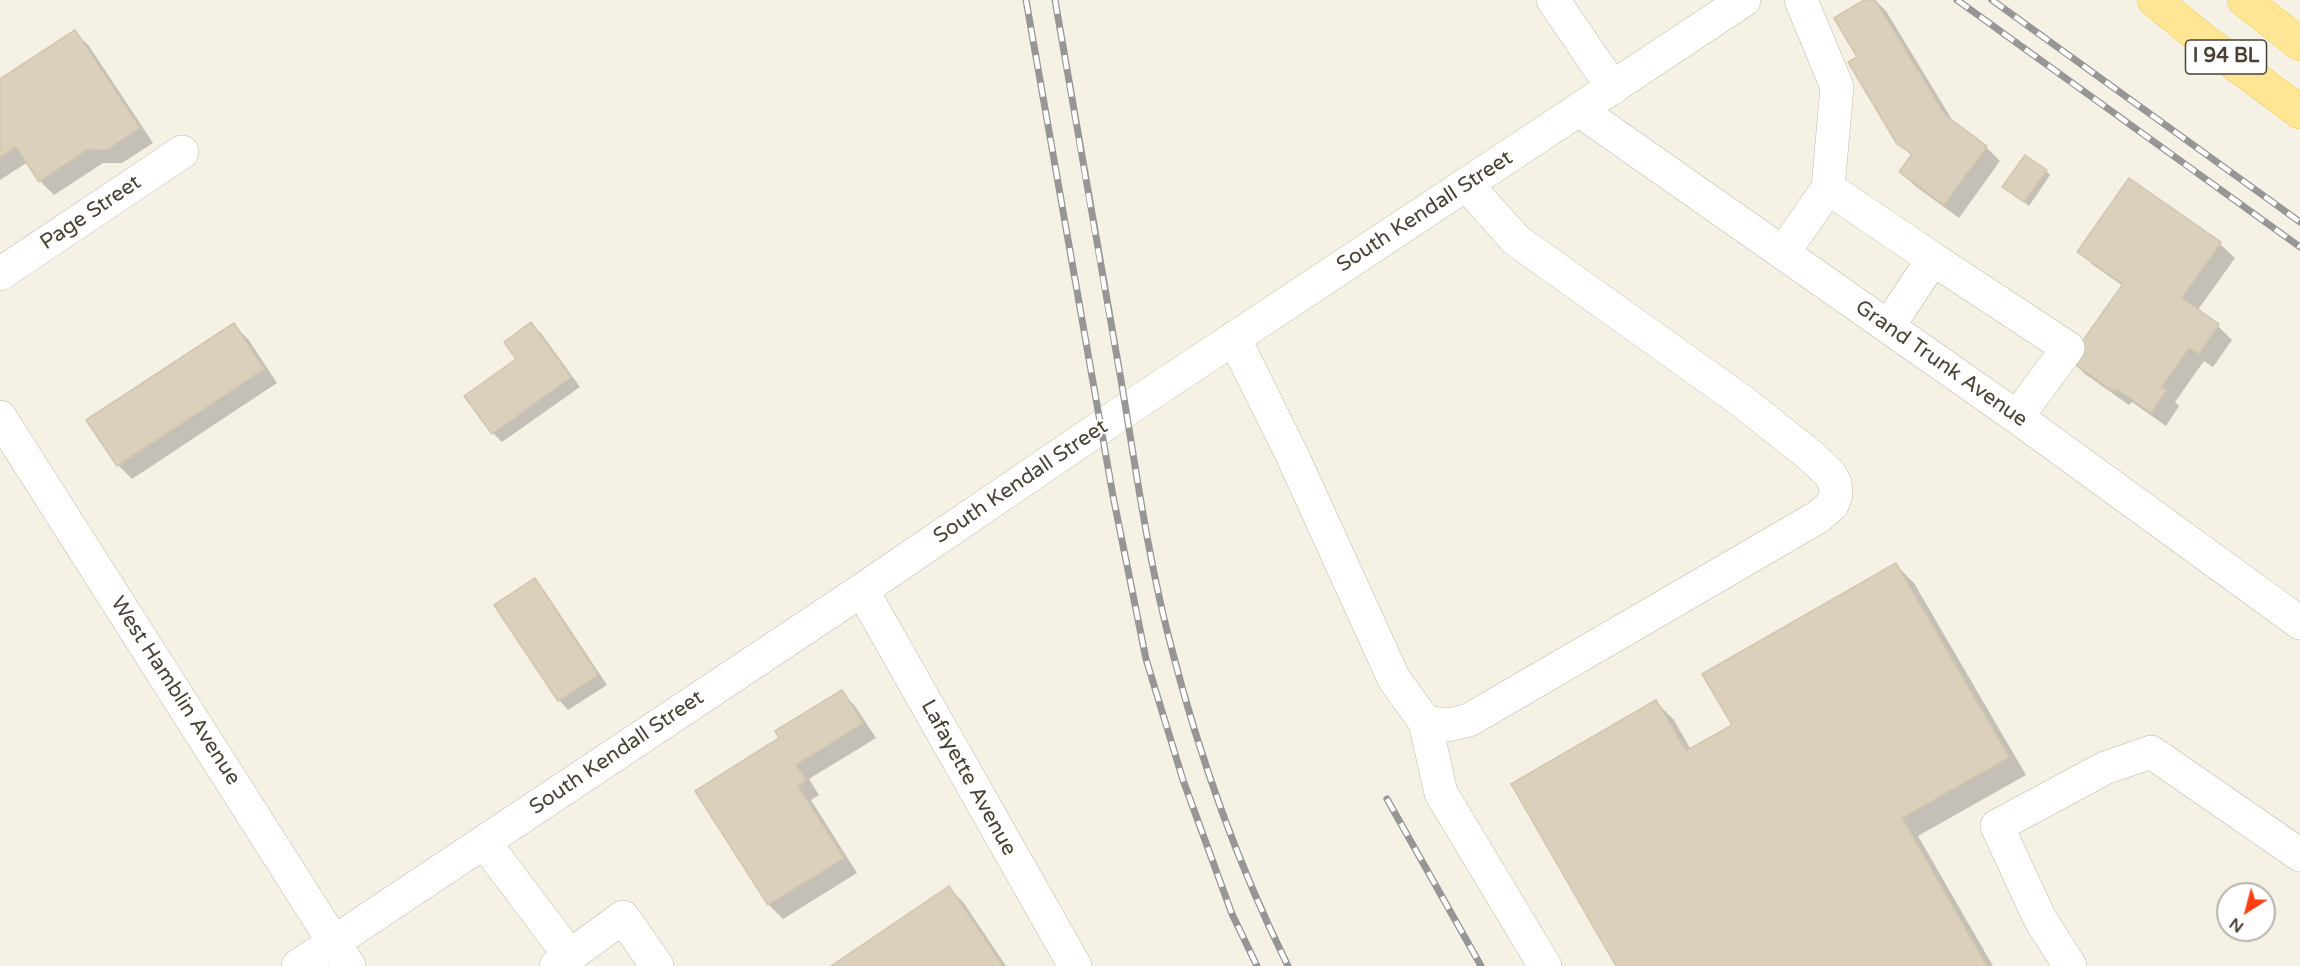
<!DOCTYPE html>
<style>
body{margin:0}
#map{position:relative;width:2300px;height:966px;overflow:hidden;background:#f5f1e5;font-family:"Varela Round",sans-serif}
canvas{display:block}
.north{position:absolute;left:2216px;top:882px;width:60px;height:60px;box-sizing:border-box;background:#fff;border:2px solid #b6b3ae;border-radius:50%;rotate:216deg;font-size:16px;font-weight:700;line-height:24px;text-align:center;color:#484134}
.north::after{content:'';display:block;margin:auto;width:21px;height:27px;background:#ff4112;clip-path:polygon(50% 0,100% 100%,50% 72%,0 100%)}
</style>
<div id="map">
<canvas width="2300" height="966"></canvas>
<div class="north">N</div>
</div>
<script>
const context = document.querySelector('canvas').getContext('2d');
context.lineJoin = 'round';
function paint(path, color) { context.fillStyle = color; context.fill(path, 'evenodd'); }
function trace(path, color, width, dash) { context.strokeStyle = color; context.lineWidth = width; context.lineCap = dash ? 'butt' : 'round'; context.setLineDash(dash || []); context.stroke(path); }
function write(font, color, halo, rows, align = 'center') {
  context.font = font + ' "Varela Round",sans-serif'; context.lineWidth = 4.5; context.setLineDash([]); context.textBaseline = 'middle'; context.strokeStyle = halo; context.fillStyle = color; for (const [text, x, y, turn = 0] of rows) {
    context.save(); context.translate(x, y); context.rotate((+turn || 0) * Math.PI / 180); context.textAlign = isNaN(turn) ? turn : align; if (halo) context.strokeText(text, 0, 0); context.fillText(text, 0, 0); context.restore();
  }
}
const shadow = new Path2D(`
 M1867,0H1875L1886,11L1954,123L1986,147L2000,161L1959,218L1915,186L1901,172L1912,156L1898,143L1859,57Z
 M75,32L89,46L153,143L122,163H103L54,195L40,181L28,162L0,180V81Z
 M2046,171L2050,175L2029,206L2004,187Z
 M2129,180L2220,244L2235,258L2197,311L2218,326L2232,340L2213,367L2204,361L2175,402L2179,406L2166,426L2132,402L2129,405L2085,374L2071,360L2123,286L2093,265L2079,251Z
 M531,324L541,333L580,387L502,442L493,433Z
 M234,325L248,339L277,383L132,479L118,465Z
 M1896,565L1914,583L2026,775L1918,836L1993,966H1618L1656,702L1674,720L1691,750L1734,725Z
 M535,580L544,590L607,685L568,710L559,700Z
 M841,691L855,706L876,738L809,779L819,795L811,800L857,873L783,919L769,905L697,791L781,738Z
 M949,888L963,902L1006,966H834Z`);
const building = new Path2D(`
 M1864,0H1875L1945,115L1987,146L1944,205L1899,172L1912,154L1897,144L1848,62L1857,57L1834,18Z
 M75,30L140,128L107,150L88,149L39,182L16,147L0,157V79Z
 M2025,155L2047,170L2024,202L2002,187Z
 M2129,178L2221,242L2182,298L2219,324L2199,354L2189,348L2161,387L2166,391L2151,413L2117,389L2114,392L2069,360L2123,284L2077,252Z
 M531,322L571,377L492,434L464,396L516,359L504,342Z
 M234,323L264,369L117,466L86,420Z
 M1896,563L2009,757L1902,818L1987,966H1616L1511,784L1656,700L1686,751L1732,725L1702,674Z
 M535,578L598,675L558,701L494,605Z
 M842,690L863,723L796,765L806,780L798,786L844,858L768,905L695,791L779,738L775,731Z
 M949,886L1003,966H831Z`);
const minor = new Path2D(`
 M1553,0L1613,88
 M1579,110L2017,417L2300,623
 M1828,188L1933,259L1888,327
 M1783,253L1828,188L1837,87L1801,0
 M1933,259L2068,348L2017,417
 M0,274L182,152
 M1234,338L1292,455L1394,679L1425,722L1448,725L1469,720L1818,517L1832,505L1836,494L1835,483L1829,473L1811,456L1743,402L1516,240L1467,185
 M0,417L349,966
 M862,590L1075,966
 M1425,722L1441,793L1545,966
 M484,842L570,956
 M298,966L862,590L1126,410L1744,0
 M556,966L623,917L657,966
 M2070,966L2040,919L1997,826L2105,768L2151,752L2300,855`);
const major = new Path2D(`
 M2154,0L2207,43L2300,112
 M2244,0L2300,44`);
const rail = new Path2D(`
 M1026,0L1113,496L1146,659L1183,780L1232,914L1257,966
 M1055,0C1077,127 1098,254 1121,380C1136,469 1148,559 1171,646C1199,756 1238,865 1288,966
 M1957,0L2300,247
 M1992,0L2300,222
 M1387,799L1481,966`);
const shields = [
 [2226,57,81]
];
const shieldNames = [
 ["I 94 BL",2226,57]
];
const streetNames = [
 ["South Kendall Street",1425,212,-33],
 ["Page Street",91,213,-34],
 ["Grand Trunk Avenue",1941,364,35],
 ["South Kendall Street",1021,482,-34],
 ["West Hamblin Avenue",175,691,57],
 ["South Kendall Street",617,753,-34],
 ["Lafayette Avenue",968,778,61]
];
paint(shadow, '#0003');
paint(building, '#dbd0bc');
trace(building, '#d3c6ac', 1.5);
trace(minor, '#c1b9a7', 34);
trace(major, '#f2cb56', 34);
trace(minor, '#fff', 33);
trace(major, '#ffe694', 33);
trace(rail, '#969696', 7);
trace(rail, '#fff', 4.5, [14]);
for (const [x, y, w] of shields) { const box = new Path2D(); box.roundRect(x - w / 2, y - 17, w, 34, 4.5); context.fillStyle = '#fff'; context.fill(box); trace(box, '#484134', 1.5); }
write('bold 20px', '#484134', null, shieldNames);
write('21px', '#484134', '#fff', streetNames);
</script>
